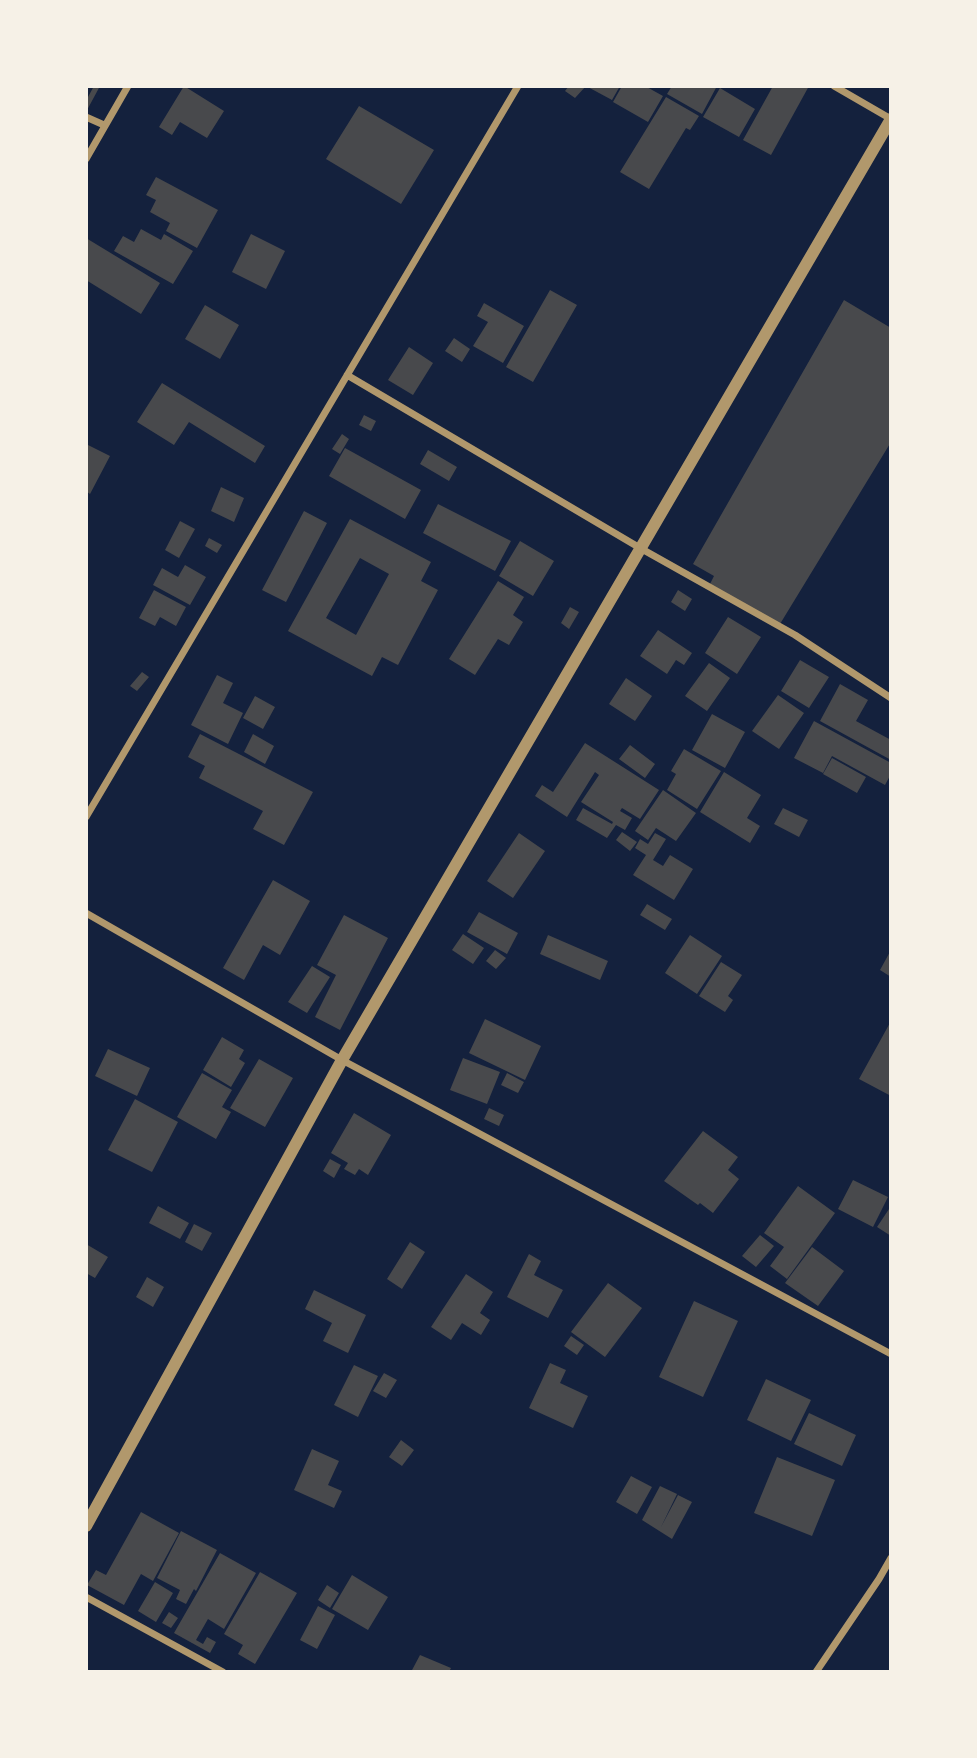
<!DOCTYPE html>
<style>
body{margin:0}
#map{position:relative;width:977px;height:1758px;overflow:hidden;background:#14213d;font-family:Poppins,sans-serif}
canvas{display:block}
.frame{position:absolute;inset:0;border:88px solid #f6f1e7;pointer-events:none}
</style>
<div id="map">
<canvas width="977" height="1758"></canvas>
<div class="frame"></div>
</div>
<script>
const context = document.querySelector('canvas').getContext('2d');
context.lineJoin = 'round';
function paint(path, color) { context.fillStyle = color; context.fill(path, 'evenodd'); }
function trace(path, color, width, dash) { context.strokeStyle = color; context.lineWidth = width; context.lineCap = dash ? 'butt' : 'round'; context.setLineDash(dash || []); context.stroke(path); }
const building = new Path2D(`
 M94,86H100L86,112V96L88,97Z
 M184,86L224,111L207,138L180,122L172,135L159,127Z
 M569,86H586L575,98L565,91Z
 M586,86H620L612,100Z
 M622,86H645L663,96L648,122L613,102Z
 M672,86H717L702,114L667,94Z
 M773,86H809L771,155L743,140Z
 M720,88L755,109L739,137L703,117Z
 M666,97L699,116L690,130L686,128L649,189L620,172Z
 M359,106L434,150L401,204L326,159Z
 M156,177L218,210L197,248L166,231L170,223L150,212L156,200L146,195Z
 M141,229L161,240L164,234L193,251L173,284L114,251L123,236L134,242Z
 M251,234L285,251L266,289L232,272Z
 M86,238L160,283L141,314L86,280Z
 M550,290L577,305L533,382L506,367Z
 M844,300L891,328V442L780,624L710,584L714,576L693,564Z
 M484,303L524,326L503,363L473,346L488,322L477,316Z
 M205,305L239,325L220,359L185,339Z
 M454,338L470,349L462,362L445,351Z
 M409,347L433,363L413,395L388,380Z
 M162,383L265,446L255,463L189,422L174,445L137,422Z
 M364,415L376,421L371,431L359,425Z
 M342,434L349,439L340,454L332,449Z
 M86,444L110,456L90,494L86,491Z
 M345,448L421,490L405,519L329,476Z
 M428,450L457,467L449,481L420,464Z
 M221,487L244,498L234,522L211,511Z
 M438,504L511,541L495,571L423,533Z
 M304,511L327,523L286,602L262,590Z
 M350,519L431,562L421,581L438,590L398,665L382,657L372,676L288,631ZM360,558L389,574L356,635L326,618Z
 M180,521L195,529L179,558L165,550Z
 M209,538L222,545L217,553L205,546Z
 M520,541L554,561L533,596L499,576Z
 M185,565L206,577L190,605L153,585L162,568L178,577Z
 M498,581L524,597L513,615L523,622L509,645L498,639L475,675L449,659Z
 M154,590L186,607L176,626L160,617L155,626L139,618Z
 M678,590L692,599L685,611L671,602Z
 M570,607L579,612L569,629L561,623Z
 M728,617L761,637L737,674L705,653Z
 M658,630L692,653L684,665L676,660L667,674L640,656Z
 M800,660L829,677L809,708L781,691Z
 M709,663L730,678L707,711L685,696Z
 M142,672L149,677L137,691L130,686Z
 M217,675L233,683L223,703L243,713L228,744L191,725Z
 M626,678L652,696L635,721L609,704Z
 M840,684L868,700L856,721L891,740V760L820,721Z
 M778,695L804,713L779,749L752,731Z
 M255,696L275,707L263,729L243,718Z
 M712,714L745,732L725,768L692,750Z
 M814,721L891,763V774L885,785L832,756L823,773L794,758Z
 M200,734L313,792L284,845L253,829L263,811L199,778L205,766L188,757Z
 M253,734L274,746L265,764L244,752Z
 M585,743L659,790L640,819L622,808L620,811L632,818L625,830L616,825L607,838L576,820L583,808L612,824L613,822L581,802L599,775L595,772L567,817L535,796L542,785L553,792Z
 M630,745L655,764L645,778L619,759Z
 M684,749L721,771L697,809L667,790L676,774L671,771Z
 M832,758L866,777L857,793L823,774Z
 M724,772L761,795L747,818L760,826L750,843L700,812Z
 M663,790L696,813L676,841L656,828L648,840L635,831Z
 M783,808L808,820L799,837L774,824Z
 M622,832L637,842L630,851L616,840Z
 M519,833L545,851L513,898L487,881Z
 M655,833L666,839L653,860L663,866L670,855L693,869L674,900L633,875L646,855L635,848L640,839L648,844Z
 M273,880L310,901L280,955L263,945L244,980L223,968Z
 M647,904L672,919L665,930L640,915Z
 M479,912L518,933L507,954L467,932Z
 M344,915L388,938L340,1030L315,1017L336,975L317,965Z
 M463,934L484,948L473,964L452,950Z
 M548,935L608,961L600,980L540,954Z
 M690,935L722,956L697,994L665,973Z
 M495,950L506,958L496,969L486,961Z
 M891,950V977L880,970Z
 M721,962L742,975L728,996L733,1000L725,1012L699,996Z
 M312,966L330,977L307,1013L288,1002Z
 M485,1019L541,1046L525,1080L469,1053Z
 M891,1021L890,1083L891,1096L859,1079Z
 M222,1037L244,1050L239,1059L245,1063L231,1087L203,1070Z
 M108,1049L150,1068L137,1096L95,1076Z
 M463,1058L500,1072L487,1104L450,1090Z
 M259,1059L293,1078L265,1127L230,1108Z
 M202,1073L232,1090L222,1107L231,1112L216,1139L177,1117Z
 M507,1073L524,1082L518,1093L501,1085Z
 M135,1099L178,1122L152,1172L108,1150Z
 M489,1108L504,1115L499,1126L484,1119Z
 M354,1113L391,1135L368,1175L359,1169L355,1175L344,1169L348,1163L331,1153Z
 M703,1131L738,1157L728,1170L739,1179L713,1213L700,1203L698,1205L664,1181Z
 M330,1159L341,1165L334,1178L323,1171Z
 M853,1180L888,1197L873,1227L838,1209Z
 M798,1186L835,1213L787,1279L770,1266L784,1247L764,1233Z
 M158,1206L189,1223L180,1239L149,1223Z
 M891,1206V1236L877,1227Z
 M194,1224L212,1233L202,1251L185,1242Z
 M760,1235L774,1246L756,1267L742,1256Z
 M410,1242L425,1252L402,1289L387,1279Z
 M86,1244L108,1257L95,1278L86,1273Z
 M812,1247L844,1271L818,1306L785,1283Z
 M529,1254L541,1261L534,1275L563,1290L548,1318L507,1297Z
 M466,1274L493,1292L480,1313L490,1320L481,1335L462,1323L451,1340L431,1327Z
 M147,1277L164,1287L153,1307L136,1297Z
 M608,1283L642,1308L605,1357L571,1332Z
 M314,1290L366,1315L348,1353L323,1341L332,1323L305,1309Z
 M694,1301L738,1321L703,1397L659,1377Z
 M571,1336L584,1345L577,1355L564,1346Z
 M550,1363L566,1370L560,1383L588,1396L573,1428L529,1408Z
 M354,1365L378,1376L358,1417L334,1405Z
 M384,1373L397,1380L386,1398L373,1391Z
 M766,1379L811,1400L791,1441L747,1420Z
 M809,1413L856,1435L842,1466L794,1444Z
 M401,1440L414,1450L402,1466L389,1457Z
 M312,1449L339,1461L328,1485L342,1491L334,1508L294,1490Z
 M777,1457L835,1480L812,1536L754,1513Z
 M631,1476L652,1487L637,1514L616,1502Z
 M660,1486L677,1494L661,1527L678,1495L692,1502L672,1539L642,1520Z
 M141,1512L179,1533L153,1581L141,1574L124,1605L87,1585L96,1570L106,1575Z
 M181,1531L217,1550L196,1591L194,1589L186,1604L176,1599L180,1590L157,1578Z
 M220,1553L256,1573L224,1629L208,1619L196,1640L203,1644L207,1637L216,1642L210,1653L174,1633Z
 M260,1572L297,1593L255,1664L238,1654L243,1645L224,1634Z
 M352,1575L388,1597L368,1630L332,1609Z
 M155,1582L173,1593L156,1622L138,1611Z
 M327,1585L339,1593L330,1608L318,1600Z
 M318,1606L335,1615L317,1649L300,1640Z
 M169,1612L178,1618L171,1628L162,1623Z
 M420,1655L451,1668L449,1672H411Z`);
const minor = new Path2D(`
 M834,86L891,119
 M86,117L104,125
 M86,159L128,86
 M347,375L640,548L795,635L891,698
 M86,817L518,86
 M86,913L342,1060L891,1354
 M86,1597L223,1672
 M816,1672L879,1579L891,1558`);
const tertiary = new Path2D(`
 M86,1526L342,1060L891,119`);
paint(building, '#48494c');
trace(minor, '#b1986c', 7);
trace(tertiary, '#b1986c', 12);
</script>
